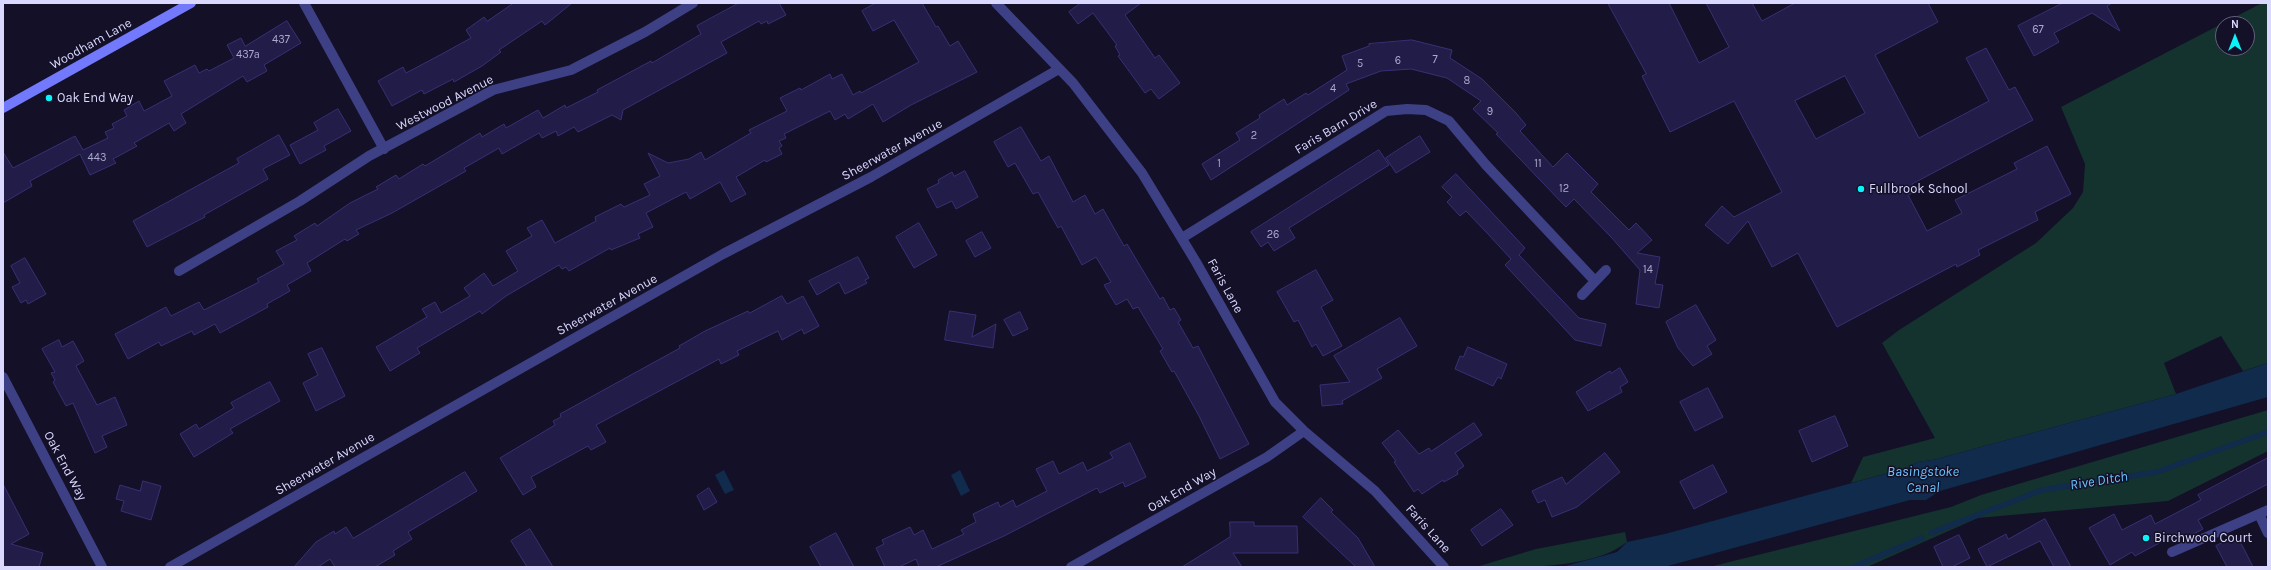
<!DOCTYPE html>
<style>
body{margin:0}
#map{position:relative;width:2271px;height:570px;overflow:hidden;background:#131028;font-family:Karla,sans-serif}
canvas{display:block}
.frame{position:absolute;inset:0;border:4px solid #dad8fe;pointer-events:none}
.north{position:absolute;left:2215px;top:16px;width:40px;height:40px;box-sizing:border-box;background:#131028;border:1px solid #63607e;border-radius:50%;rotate:0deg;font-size:11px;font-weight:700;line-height:16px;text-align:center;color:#dad8fe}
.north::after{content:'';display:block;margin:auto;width:14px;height:18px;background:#09f3f9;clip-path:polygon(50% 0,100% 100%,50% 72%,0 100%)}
</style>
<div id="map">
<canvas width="2271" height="570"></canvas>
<div class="frame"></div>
<div class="north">N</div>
</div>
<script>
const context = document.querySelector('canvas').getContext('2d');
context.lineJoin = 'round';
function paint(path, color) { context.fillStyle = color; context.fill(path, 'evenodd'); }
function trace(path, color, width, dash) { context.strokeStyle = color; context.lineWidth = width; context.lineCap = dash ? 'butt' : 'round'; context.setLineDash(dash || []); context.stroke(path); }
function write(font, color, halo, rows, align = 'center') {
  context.font = font + ' Karla,sans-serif'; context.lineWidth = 3; context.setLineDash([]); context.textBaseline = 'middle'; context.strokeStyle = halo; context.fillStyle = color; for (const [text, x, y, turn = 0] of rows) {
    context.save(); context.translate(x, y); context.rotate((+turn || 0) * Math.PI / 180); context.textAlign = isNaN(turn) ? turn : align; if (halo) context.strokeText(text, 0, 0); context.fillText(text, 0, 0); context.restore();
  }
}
const green = new Path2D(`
 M2262,3H2268V363L2243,371L2221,336L2164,363L2176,394L1933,460L1917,462L1907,468L1851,483L1863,457L1935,438L1882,343L1899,330L2036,243L2073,208L2083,192L2085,164L2061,107ZM2223,24H2247V48H2223Z
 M2268,410V451L2168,501L1978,518L1867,567H1709L1951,507L1981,495Z
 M1625,532L1627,542C1592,570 1520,567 1476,567L1536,549Z`);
const water = new Path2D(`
 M2268,363V397L1940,491L1926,500H1910L1664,567H1562L1617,552L1627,542L1665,534L1907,468L1917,462L1933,460L2176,394Z
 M724,470L734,490L725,494L715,475Z
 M960,470L970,491L961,496L951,475Z`);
const stream = new Path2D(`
 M1931,533L2042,490L2157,472L2268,432
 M1853,567L1922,538`);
const building = new Path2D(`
 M514,3H572L545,25L542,21L499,50L501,52L482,66L454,82L453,79L424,94L422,90L392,106L378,81L403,67L406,73L440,55L471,38L466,30L484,17L487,21Z
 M739,3H779L786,15L768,24L767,21L761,24L759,21L721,42L727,53L623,110L621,120L612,115L578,132L574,127L558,136L556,131L542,138L539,133L502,154L499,148L464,168L466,171L392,213L356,230L359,234L347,241L345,239L307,263L311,271L287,285L290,291L267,304L268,307L220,333L215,324L194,335L192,331L161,346L159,342L128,359L115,334L166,307L171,316L199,302L204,310L259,282L257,279L284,264L276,251L297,240L294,236L315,223L317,226L350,203L378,189L376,187L396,175L399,179L423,164L425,166L480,133L482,137L504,124L506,128L538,110L543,118L565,105L566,108L598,92L597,90L651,61L652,63L701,34L697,26Z
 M876,3H922L936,27L938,26L950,46L958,41L977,72L911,105L883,122L873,104L848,119L845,114L835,120L830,111L784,134L786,138L779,141L782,146L779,148L782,154L766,162L765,160L736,177L746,194L731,202L720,182L690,199L686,192L646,213L653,227L638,234L640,238L611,250L610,248L569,271L566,267L562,269L559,265L506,296L482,314L480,311L417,348L420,353L390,371L376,347L427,317L422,309L435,302L441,313L470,296L464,288L484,273L493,286L518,271L506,251L532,236L527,228L542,220L555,243L596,221L595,217L621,204L624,207L650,195L644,184L660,176L648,153L668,163L689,159L701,152L705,160L751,133L749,130L787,111L780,98L800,88L801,90L830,74L832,79L842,74L853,95L860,91L861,93L919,62L894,20L873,31L862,11Z
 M1081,3H1141L1125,15L1155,58L1159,55L1180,83L1159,99L1151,89L1145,93L1118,56L1120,55L1115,46L1117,45L1093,13L1078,24L1069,12Z
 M1608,3H1669L1699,63L1729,47L1706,3H1752L1762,21L1795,3H1928L1938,22L1875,55L1919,138L1989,101L1966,58L1986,48L2009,90L2015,87L2033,120L1912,184L1916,191L1908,195L1927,231L1962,213L1955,200L2017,169L2014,163L2047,146L2071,194L2035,212L2038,220L1978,250L1980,255L1957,267L1956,264L1837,327L1798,253L1772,267L1748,221L1728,244L1705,225L1722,206L1734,217L1782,192L1734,101L1670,132L1642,76L1646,74ZM1845,76L1865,113L1816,139L1795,101Z
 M2063,3H2112L2107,6L2120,31L2092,13L2054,33L2059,42L2034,56L2018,26Z
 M287,21L301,43L264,65L267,71L247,82L243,76L181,114L186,123L174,131L169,123L134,143L137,146L113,159L116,163L90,175L80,154L30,181L32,186L3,203V152L13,168L75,136L83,150L108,138L105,132L114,128L112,124L127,116L124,110L139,101L144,111L172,96L164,81L195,65L199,73L207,69L209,71L234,58L227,45L241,38L245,46Z
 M1412,40L1452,50L1450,58L1482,79L1516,113L1526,125L1520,131L1553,167L1567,153L1598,184L1591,192L1629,230L1636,223L1652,240L1637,253L1660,257L1655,284L1663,285L1659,308L1636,304L1640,270L1611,237L1574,199L1566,207L1541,181L1496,134L1498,133L1473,109L1481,101L1447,78L1411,69L1381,71L1346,84L1349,90L1211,180L1202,164L1240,140L1236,133L1260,118L1259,115L1284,99L1287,105L1306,93L1308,95L1347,70L1342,56L1369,46V44Z
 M338,109L351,131L324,146L326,150L300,164L290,145L318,130L314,123Z
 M1021,127L1041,161L1049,156L1073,202L1085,195L1095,214L1103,209L1124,246L1127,244L1160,299L1163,297L1170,310L1174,308L1181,320L1178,322L1193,348L1198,346L1249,444L1220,459L1199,416L1174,371L1172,372L1160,351L1163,349L1138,307L1133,309L1127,299L1116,305L1104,285L1111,282L1096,257L1082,265L1061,226L1058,228L1038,192L1033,194L1015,163L1008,167L994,142Z
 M279,135L290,155L263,169L268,179L204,215L205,217L147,247L133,221L239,163L237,159Z
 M1420,136L1430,152L1396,173L1386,158Z
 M1379,150L1389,165L1289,228L1295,238L1274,251L1268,242L1261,247L1251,232Z
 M965,171L978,197L956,209L952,201L937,208L927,189L939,183L938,180L952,172L954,176Z
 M1456,174L1525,248L1519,255L1579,318L1606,324L1601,346L1575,340L1505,265L1511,259L1488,234L1466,211L1460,216L1447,202L1452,197L1442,187Z
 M919,223L937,255L914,268L896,237Z
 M982,232L991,248L975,257L966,241Z
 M858,257L869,278L865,280L867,283L845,294L839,282L817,295L809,281Z
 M25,258L46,294L28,304L26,300L21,303L12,287L20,283L11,266Z
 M1316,270L1333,300L1321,307L1342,346L1323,356L1316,344L1312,347L1298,320L1294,322L1277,292Z
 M782,296L787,304L803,296L819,326L804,334L802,329L782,340L778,331L737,351L739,355L721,364L719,359L596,425L606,442L591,450L588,446L531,477L536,487L523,495L500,458L555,425L553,421L561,417L560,414L680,348L679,346L705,331L748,311L749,313Z
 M1696,305L1716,340L1707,346L1712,354L1693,366L1678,348L1666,322Z
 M950,311L976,315L972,337L996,324L993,348L945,340Z
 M1020,312L1028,329L1013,336L1004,320Z
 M1400,318L1417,346L1377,369L1382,378L1342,401L1343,404L1322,406L1320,385L1350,382L1334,356Z
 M59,340L62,347L73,341L84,361L76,366L97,405L115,397L127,425L102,436L107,447L95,453L73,403L66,406L53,382L55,380L51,373L55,372L42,349Z
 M1468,347L1507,364L1501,379L1498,377L1493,386L1455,369L1460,356L1463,357Z
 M322,348L345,396L316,411L303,383L318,375L308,354Z
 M1620,368L1628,382L1620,387L1622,392L1588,411L1576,392L1610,371L1611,373Z
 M270,382L280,401L230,429L233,433L194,457L180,434L196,424L199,429L234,408L231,403Z
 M1708,388L1723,417L1695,431L1680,402Z
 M1835,416L1848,446L1812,462L1799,431Z
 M1474,423L1482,435L1455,453L1464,466L1457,471L1458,474L1444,482L1443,480L1422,494L1418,489L1414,492L1394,462L1396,461L1382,443L1398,430L1419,454L1429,448L1431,451Z
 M1130,443L1146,477L1125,487L1123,482L1100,493L1097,488L1004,536L936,567H919L916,559L899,567H885L876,548L884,544L882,540L910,527L914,535L923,530L932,549L964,534L961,530L976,522L973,514L998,502L1000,507L1013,500L1016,507L1047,491L1036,469L1053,461L1059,474L1083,462L1087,471L1113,458L1110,453Z
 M1605,453L1620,472L1577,507L1552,517L1545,500L1538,503L1532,491L1562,477L1566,484Z
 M2268,458V484L2198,520L2203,529L2184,539L2180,532L2135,556L2132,552L2110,565L2089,528L2114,514L2122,530L2151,515L2155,524L2201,500L2198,495Z
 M1713,465L1727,492L1694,509L1680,482Z
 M465,472L477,491L408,532L412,539L393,551L395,555L375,567H335L330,559L318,567H294L316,542L334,531L335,534L346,527L353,538Z
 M143,481L161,486L151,520L121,511L124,501L116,499L120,485L140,491Z
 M3,484L29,534L11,544L43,553L39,567H3Z
 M709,488L717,502L704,510L697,496Z
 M1321,498L1333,510L1331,512L1358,538L1375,567H1356L1303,517Z
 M1501,509L1513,525L1482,546L1471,530Z
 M2045,519L2071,567H2054L2040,541L1987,567L1978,549L2006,534L2008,539Z
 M1230,522H1254V526H1297L1298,553H1233L1242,567H1182L1230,537Z
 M530,529L553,567H527L511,541Z
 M836,533L854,567H821L810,547Z
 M1959,535L1970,558L1952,567H1943L1934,547Z
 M2237,536L2244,549L2253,567H2227L2216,546Z`);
const street = new Path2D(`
 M304,3L384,149
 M996,3L1073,83L1142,173L1196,262L1275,402L1304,431L1375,491L1444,567
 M1182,238L1386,111L1407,109L1426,110L1449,121L1486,165L1595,281
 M179,271L300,201L369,156L493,90L571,70L645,32L693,3
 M1582,295L1606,270
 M3,377L102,567
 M2259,514L2268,533
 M2172,552L2268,510
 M170,567L723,254L871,177L1059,69
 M1071,567L1267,457L1304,431`);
const secondary = new Path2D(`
 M3,108L191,3`);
const markers = [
 [49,98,4,"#09f3f9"],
 [1861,189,4,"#09f3f9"],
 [2146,538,4,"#09f3f9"]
];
const numberNames = [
 ["67",2038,30],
 ["437",281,40],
 ["437a",248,55],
 ["7",1435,60],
 ["6",1398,61],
 ["5",1360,64],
 ["8",1467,81],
 ["4",1333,89],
 ["9",1490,112],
 ["2",1254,136],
 ["443",97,158],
 ["1",1219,164],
 ["11",1538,164],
 ["12",1564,189],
 ["26",1273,235],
 ["14",1648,270]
];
const streetNames = [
 ["Woodham Lane",91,44,-29],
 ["Westwood Avenue",445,103,-27],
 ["Faris Barn Drive",1336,127,-31],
 ["Sheerwater Avenue",892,150,-29],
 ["Faris Lane",1225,286,61],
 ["Sheerwater Avenue",607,305,-29],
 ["Sheerwater Avenue",325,464,-30],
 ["Oak End Way",65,466,62],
 ["Oak End Way",1182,490,-30],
 ["Faris Lane",1428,529,48]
];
const poiNames = [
 ["Oak End Way",57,98],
 ["Fullbrook School",1869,189],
 ["Birchwood Court",2154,538]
];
const waterNames = [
 ["Basingstoke",1923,472],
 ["Canal",1923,488],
 ["Rive Ditch",2099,481,-9]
];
paint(green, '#14322e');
paint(water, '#102b4c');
trace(stream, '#102b4c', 5.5);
paint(building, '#221d48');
trace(building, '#383074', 1);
trace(street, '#3d4085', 10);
trace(secondary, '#7279fc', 10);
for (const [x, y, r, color] of markers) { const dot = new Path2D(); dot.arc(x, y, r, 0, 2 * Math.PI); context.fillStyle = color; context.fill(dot); trace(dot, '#131028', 1.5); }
write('11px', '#aca9d0', null, numberNames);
write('13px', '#dad8fe', '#131028', streetNames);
write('13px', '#dad8fe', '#131028', poiNames, 'left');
write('italic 14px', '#69c3fb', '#131028', waterNames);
</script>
